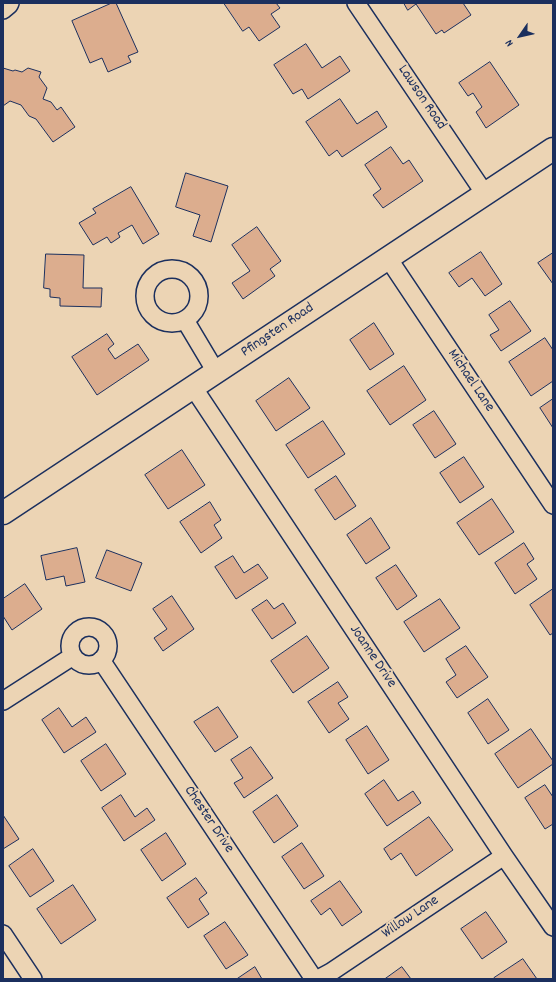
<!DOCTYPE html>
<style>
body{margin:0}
#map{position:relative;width:556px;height:982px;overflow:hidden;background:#ecd4b4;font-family:Dekko,sans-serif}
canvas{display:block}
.frame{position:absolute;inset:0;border:4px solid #1b2f5e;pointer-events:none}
.north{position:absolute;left:500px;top:16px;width:40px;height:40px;-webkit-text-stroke:3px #ecd4b4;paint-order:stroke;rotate:236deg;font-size:11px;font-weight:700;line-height:16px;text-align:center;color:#1b2f5e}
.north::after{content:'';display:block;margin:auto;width:14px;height:18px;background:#1b2f5e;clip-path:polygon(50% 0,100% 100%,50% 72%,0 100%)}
</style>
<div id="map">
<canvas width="556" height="982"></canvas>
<div class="frame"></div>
<div class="north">N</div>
</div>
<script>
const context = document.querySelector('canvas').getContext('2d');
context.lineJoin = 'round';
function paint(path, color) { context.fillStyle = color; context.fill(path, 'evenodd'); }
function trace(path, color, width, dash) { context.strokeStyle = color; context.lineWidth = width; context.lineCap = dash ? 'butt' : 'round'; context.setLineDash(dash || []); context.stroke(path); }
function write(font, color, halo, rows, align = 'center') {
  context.font = font + ' Dekko,sans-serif'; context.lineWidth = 4; context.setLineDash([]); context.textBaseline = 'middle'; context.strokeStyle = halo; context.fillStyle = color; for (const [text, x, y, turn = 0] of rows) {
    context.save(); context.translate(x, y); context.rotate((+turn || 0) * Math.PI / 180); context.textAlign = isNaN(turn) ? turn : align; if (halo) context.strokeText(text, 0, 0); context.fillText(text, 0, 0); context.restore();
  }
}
const building = new Path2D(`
 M112,3H116L138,52L128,56L131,62L108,72L102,58L90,63L72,21Z
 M224,3H276L280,8L271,14L280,27L259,41L249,27L243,31Z
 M404,3H463L471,15L444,33L442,30L436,34L416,4L408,10Z
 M306,44L322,68L340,56L350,71L308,99L302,89L293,94L274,65Z
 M490,62L519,105L486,128L476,112L482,107L473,93L468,96L459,83Z
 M3,68L13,71L15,70L22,72L28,68L41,72L39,77L47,88L43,99L51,102L57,110L61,107L75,127L53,142L36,119L29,116L21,105L10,101L3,106Z
 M340,99L357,124L377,111L387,127L342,157L337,150L329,156L306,122Z
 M391,147L403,164L409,160L423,181L383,208L373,195L381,189L365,165Z
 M186,173L228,186L211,242L193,236L200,215L176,207Z
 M131,187L159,234L143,244L132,225L118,233L120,237L111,243L107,237L93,245L79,223L96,213L93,209Z
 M257,227L281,261L270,269L275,276L243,299L232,283L250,271L232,245Z
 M481,252L502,284L485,296L472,278L459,287L449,273Z
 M553,253V284L538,263Z
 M46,254L84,255L83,288H102L101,307L60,306V298L50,297V289L44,288Z
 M510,301L531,331L501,351L490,335L499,330L489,315Z
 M374,323L394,354L370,370L350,340Z
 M107,334L114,344L108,349L115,359L138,344L149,360L97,395L72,357Z
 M545,338L553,350V381L531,396L509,362Z
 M404,366L426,400L390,425L367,391Z
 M289,378L310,408L276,431L256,401Z
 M553,399V428L540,408Z
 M434,411L456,444L435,458L413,425Z
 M323,421L345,454L308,478L286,445Z
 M182,450L205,485L168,509L145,475Z
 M464,457L484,487L460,503L440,473Z
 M336,476L356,506L335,520L315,490Z
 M492,499L514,532L479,555L457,523Z
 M210,502L221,520L214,525L222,538L201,553L180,522Z
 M371,518L390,548L366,564L347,535Z
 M524,543L534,559L527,564L537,579L515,594L495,563Z
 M77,548L85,582L66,586L64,576L46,580L41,556Z
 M107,550L142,563L131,591L96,578Z
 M233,556L244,573L258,564L268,578L236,599L215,567Z
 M396,565L417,596L397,610L376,578Z
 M25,584L42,609L12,630L3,616V599Z
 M553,589V633L550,635L530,605Z
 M172,596L194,629L163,651L154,638L167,629L153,609Z
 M440,599L460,628L424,652L404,622Z
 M267,600L274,609L283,603L296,623L272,639L252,610Z
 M307,636L329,668L293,693L271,661Z
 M466,646L488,677L457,698L446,682L456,675L446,659Z
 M338,682L348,697L338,703L349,719L329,733L308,702Z
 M488,699L509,730L488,744L468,713Z
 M218,707L238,737L215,752L194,722Z
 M59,708L72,727L86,717L96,732L64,753L42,720Z
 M367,726L389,760L368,774L346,740Z
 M531,729L553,761V764L518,788L495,754Z
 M106,744L126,774L101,791L81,761Z
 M251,747L273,778L244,798L234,783L243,778L231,760Z
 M384,780L398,801L413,791L421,803L387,826L365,794Z
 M545,785L553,797V824L545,829L525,798Z
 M121,795L135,817L147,808L155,820L124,841L102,808Z
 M277,795L298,826L274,843L253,812Z
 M3,815L19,839L3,849Z
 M429,817L453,850L416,876L401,853L391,860L384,849Z
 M166,833L186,864L162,881L141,850Z
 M302,843L324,876L304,889L282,857Z
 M33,849L54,881L30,897L9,866Z
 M196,878L207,893L199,899L209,914L188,928L167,898Z
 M340,881L362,912L342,926L330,908L321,915L311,901Z
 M73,885L96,920L61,944L37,909Z
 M486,912L507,942L482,959L461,929Z
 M225,922L248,955L226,969L204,936Z
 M523,959L537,979H494V978Z
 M255,967L262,979H237Z
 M402,967L411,979H385Z`);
const minor = new Path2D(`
 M356,3L485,194
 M3,10L9,5L10,3
 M388,258L553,505
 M145 296a27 27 0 1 1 54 0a27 27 0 1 1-54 0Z
 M185,320L216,372
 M193,387L504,856L553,927
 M70 646a19 19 0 1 1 38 0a19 19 0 1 1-38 0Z
 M101,660L314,979
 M3,701L73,656
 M3,934L33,979
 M318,979L331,972L504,856`);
const secondary = new Path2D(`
 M3,513L553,149`);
const streetNames = [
 ["Lawson Road",421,98,56],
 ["Pfingsten Road",278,331,-34],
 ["Michael Lane",470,381,56],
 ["Joanne Drive",372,657,56],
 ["Chester Drive",208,820,56],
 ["Willow Lane",411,918,-34]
];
paint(building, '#dcad8e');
trace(building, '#1b2f5e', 1);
trace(minor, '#1b2f5e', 20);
trace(secondary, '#1b2f5e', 25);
trace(minor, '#ecd4b4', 17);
trace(secondary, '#ecd4b4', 22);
write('15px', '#1b2f5e', '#ecd4b4', streetNames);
</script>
